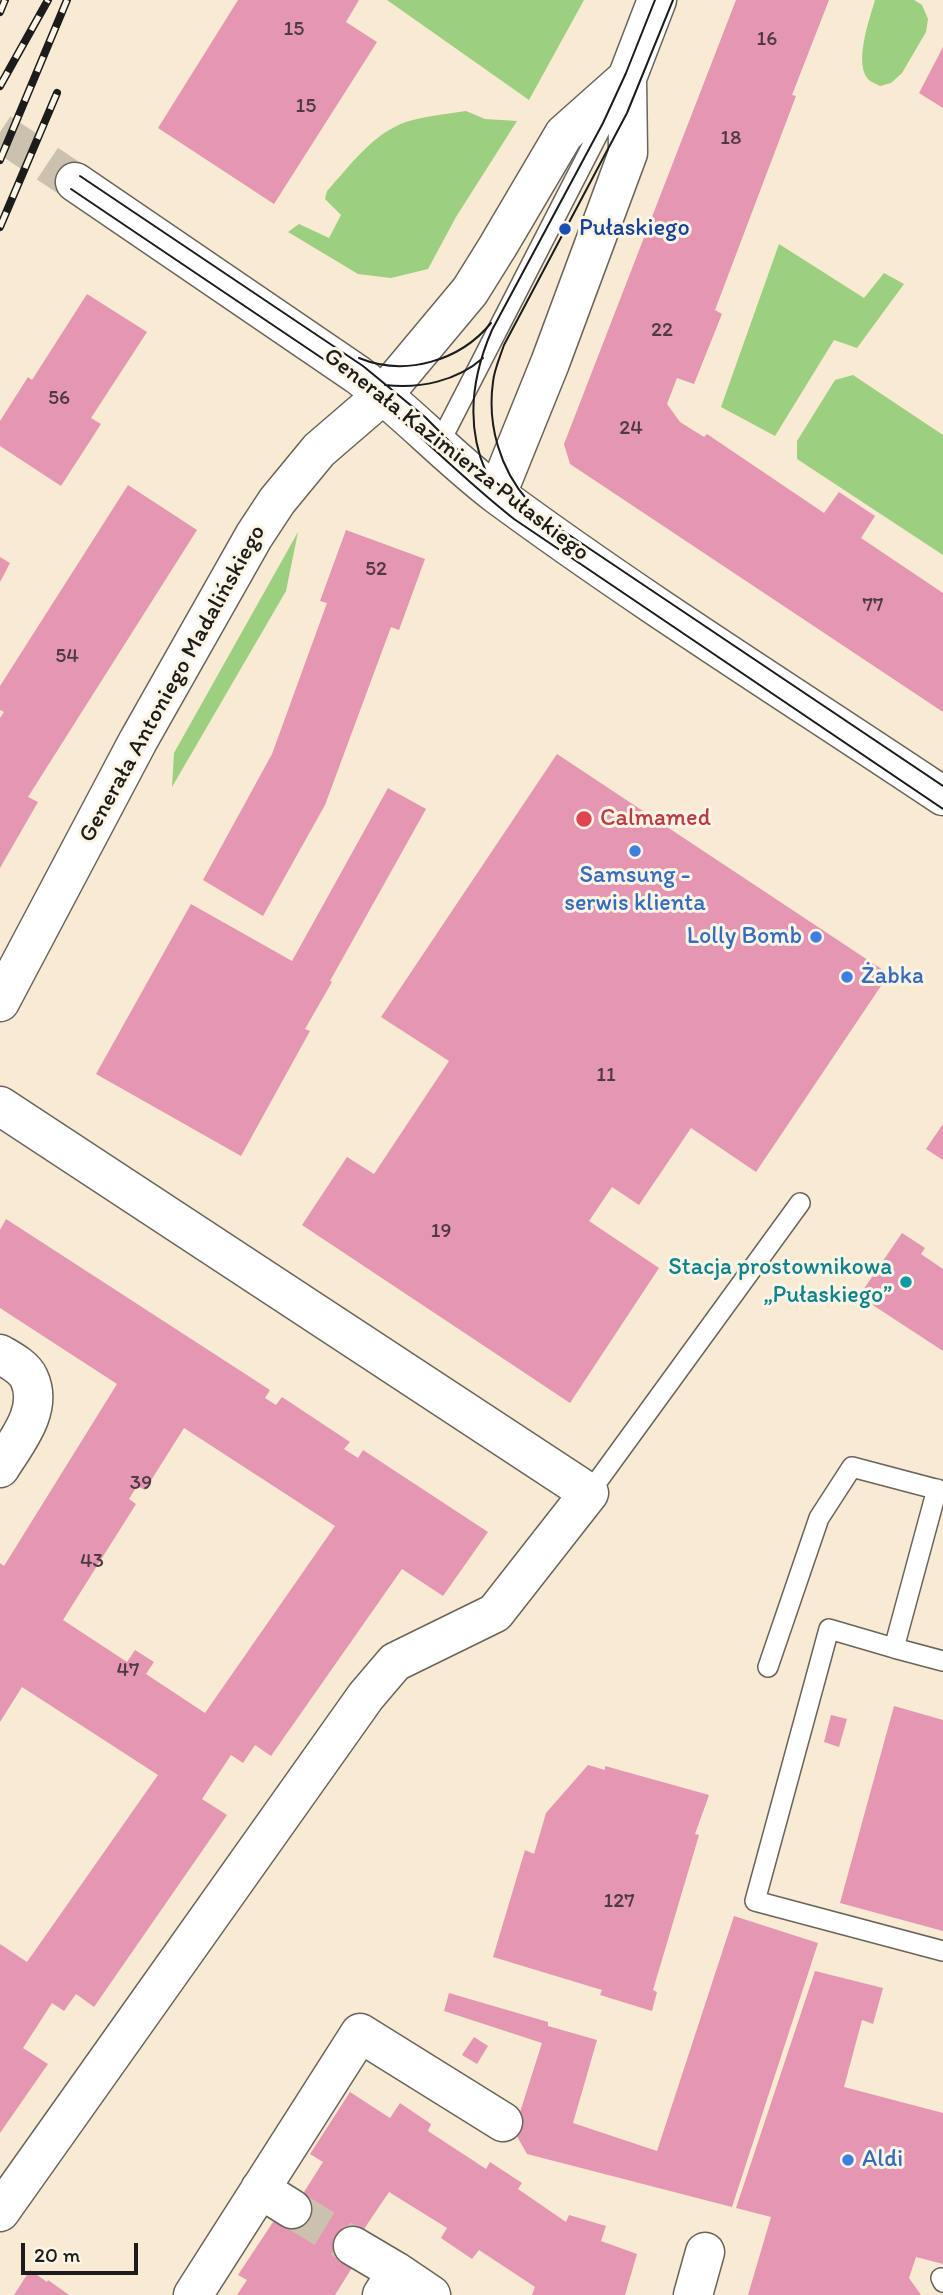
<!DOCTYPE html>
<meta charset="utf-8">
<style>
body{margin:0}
#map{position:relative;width:943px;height:2295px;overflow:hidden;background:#f8ead3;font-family:Itim,sans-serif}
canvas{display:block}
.scale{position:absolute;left:21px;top:2243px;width:117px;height:32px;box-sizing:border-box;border:4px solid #1c1c1c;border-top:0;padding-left:9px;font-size:21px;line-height:24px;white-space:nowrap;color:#1c1c1c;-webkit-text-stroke:5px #fcf5e5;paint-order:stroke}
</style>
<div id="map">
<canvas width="943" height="2295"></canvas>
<div class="scale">20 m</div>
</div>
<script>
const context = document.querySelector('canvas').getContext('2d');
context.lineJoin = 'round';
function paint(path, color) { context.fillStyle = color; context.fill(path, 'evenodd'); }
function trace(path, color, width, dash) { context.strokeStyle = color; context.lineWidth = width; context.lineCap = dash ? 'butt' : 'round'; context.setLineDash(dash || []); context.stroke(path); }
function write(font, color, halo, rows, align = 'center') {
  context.font = font + ' Itim,sans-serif'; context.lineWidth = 6; context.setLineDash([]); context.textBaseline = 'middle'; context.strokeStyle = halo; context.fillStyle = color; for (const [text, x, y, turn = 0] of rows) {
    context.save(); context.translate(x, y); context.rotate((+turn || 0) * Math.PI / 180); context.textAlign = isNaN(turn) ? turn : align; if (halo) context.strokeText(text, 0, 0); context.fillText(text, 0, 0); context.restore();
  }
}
const green = new Path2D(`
 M387,0H584L529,100Z
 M875,0H914L922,5L928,19L926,32L902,73L891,83L880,86C877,84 873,83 870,81C852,66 870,18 875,0Z
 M466,111L485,119L517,121L456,217L428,269L391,278L358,274L288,232L299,224L329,238L341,215L325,199L327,191C349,167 373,133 406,122C424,116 447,114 466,111Z
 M779,244L864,298L884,273L904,284L857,348L834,340L775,436L721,407Z
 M853,375L943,435V555L797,459V441L835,380Z
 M298,532L286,591L172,787L174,753Z`);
const building = new Path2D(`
 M238,0H359L346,22L377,42L274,204L158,128Z
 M736,0H829L792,95L796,96L715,310L722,314L694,384L677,378L667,404L680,422L704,437L707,434L824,513L839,492L875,516L861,538L943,593V712L570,464L564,444Z
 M943,47V108L919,93Z
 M87,294L147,332L91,418L101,424L61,486L0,446V421L28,377L32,380Z
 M128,485L197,530L28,797L38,802L0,868V718L4,712L0,710V686Z
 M346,530L425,559L399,630L391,627L325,805L263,916L203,880L272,754L327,603L320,601Z
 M0,557L10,563L0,582Z
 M557,754L889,974L756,1172L691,1128L639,1205L612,1187L589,1221L659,1268L570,1403L302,1225L347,1157L374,1174L449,1061L381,1017Z
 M388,788L426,809L330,981L332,982L305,1029L310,1031L241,1156L96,1074L191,904L292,961Z
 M943,1124V1160L926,1149Z
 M6,1219L270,1390L265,1398L276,1405L282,1397L350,1442L344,1449L358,1458L363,1450L488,1532L443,1596L402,1569L271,1756L255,1745L243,1763L231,1755L202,1799L227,1815L94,2007L76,1994L64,2011L52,2003L23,2048L48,2064L0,2133V1944L27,1962L158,1775L22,1687L0,1722V1563L4,1566L117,1384L0,1308V1230ZM184,1428L335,1526L205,1713L146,1674L154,1662L135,1650L127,1662L63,1620L136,1504L129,1499L137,1486L145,1490Z
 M902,1233L925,1248L921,1254L943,1269V1351L859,1296Z
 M894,1706L943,1720V1931L840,1903Z
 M831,1715L847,1719L839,1747L824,1742Z
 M588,1765L605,1770V1766L709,1795L695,1834L699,1835L653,1990L657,1992L652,2011L600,1995L602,1990L493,1957L525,1850L534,1854L546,1813Z
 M734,1916L818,1943L732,2207L527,2154L514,2131L542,2043L444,2011L449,1993L548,2022V2026L597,2040L573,2123L657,2151Z
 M815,1971L883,1988L873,2024L862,2020L844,2087L943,2113V2264L916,2257L909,2278L921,2295H748L771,2217L736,2208Z
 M474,2037L488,2046L477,2064L462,2055Z
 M350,2092L390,2118L400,2103L431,2124L428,2131L486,2169L490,2162L522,2183L518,2189L566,2222L569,2215L606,2226L601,2241L637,2254L625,2295H532L535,2287L479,2250L472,2259L441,2238L447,2228L389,2192L362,2232L355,2263L335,2295H237L247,2280L238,2275L279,2213L287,2219L323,2162L310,2154Z
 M30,2270L47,2282L48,2280L69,2295H14Z`);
const minorTunnel = new Path2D(`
 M292,2209L353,2246`);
const secondaryTunnel = new Path2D(`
 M0,132L75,182`);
const service = new Path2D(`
 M439,444L615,101
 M937,1489L894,1648L829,1629L755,1901L943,1951
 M589,1493L800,1203
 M894,1648L943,1661
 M768,1667L819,1518L852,1467L943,1491
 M941,2278L943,2282`);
const minor = new Path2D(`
 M0,1002L138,741L254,536L277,501L319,450L384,394
 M0,1106L589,1493L495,1613L395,1662L366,1696L0,2212
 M0,1354C10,1360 24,1367 29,1378C44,1410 16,1442 0,1468
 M260,2189L292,2209
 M353,2246L397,2272
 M193,2295L360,2033L503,2122
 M382,2295L397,2272L431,2295
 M693,2295L705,2252`);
const tertiary = new Path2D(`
 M384,394L470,291L498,246L564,134L627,78
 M497,494L550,363L628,153L627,78L657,0`);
const secondary = new Path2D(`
 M75,182L358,375C407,412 450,459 499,496C643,602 795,697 943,796`);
const tram = new Path2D(`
 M80,176L363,366L425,417L460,452L517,500L943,786
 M71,189L347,375C406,419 455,473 514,519L943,809
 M359,358C405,377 460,361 491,323
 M385,385C420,389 457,381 483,358
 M486,472C465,424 472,376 492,330L603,123L626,73L655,0
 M528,501C500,469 487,425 493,382C494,370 500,357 504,345L627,113L673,0`);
const rail = new Path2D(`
 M0,12L5,0
 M0,86L48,0
 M0,160L67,0
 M0,227L57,93`);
const markers = [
 [565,229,7,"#1a4fb4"],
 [584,819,9,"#e0444e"],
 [635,851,7,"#3f7fe0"],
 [816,937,7,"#3f7fe0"],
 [847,977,7,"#3f7fe0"],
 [906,1282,7,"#0f9aa8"],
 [848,2160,7,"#3f7fe0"]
];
const numberNames = [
 ["15",294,30],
 ["16",767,40],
 ["15",306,107],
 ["18",731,139],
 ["22",662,331],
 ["56",59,399],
 ["24",631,429],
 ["52",376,570],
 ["77",873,606],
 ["54",67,657],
 ["11",606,1076],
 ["19",441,1232],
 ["39",141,1484],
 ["43",92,1562],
 ["47",128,1671],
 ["127",619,1902]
];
const transitNames = [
 ["Pułaskiego",579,229]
];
const streetNames = [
 ["Generała Kazimierza Pułaskiego",456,455,38],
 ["Generała Antoniego Madalińskiego",173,684,-61]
];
const healthNames = [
 ["Calmamed",600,819]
];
const shopNames = [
 ["Samsung -",635,876,"center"],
 ["serwis klienta",635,904,"center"],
 ["Lolly Bomb",802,937,"right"],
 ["Żabka",861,977],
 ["Aldi",862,2160]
];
const cultureNames = [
 ["Stacja prostownikowa",892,1268],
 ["„Pułaskiego”",892,1296]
];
paint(green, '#9ccf80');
paint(building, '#e496b2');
trace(minorTunnel, '#ccc1ae', 38, [38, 19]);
trace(secondaryTunnel, '#ccc1ae', 38, [38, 19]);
trace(service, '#69645c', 22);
trace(minor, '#69645c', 41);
trace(tertiary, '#69645c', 41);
trace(secondary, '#69645c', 41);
trace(service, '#fff', 19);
trace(minor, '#fff', 38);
trace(tertiary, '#fff', 38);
trace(secondary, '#fff', 38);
trace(tram, '#1c1c1c', 2);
trace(rail, '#1c1c1c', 8);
trace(rail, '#fcf5e5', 5, [16]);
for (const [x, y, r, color] of markers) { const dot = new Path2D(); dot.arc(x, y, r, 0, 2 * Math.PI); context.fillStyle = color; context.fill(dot); trace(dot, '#fcf5e5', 2.5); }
write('21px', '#4e3a42', null, numberNames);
write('24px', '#164399', '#fcf5e5', transitNames, 'left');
write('24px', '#1c1c1c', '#fcf5e5', streetNames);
write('24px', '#be3a42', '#fcf5e5', healthNames, 'left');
write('24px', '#366cbe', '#fcf5e5', shopNames, 'left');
write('24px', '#0d838f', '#fcf5e5', cultureNames, 'right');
</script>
